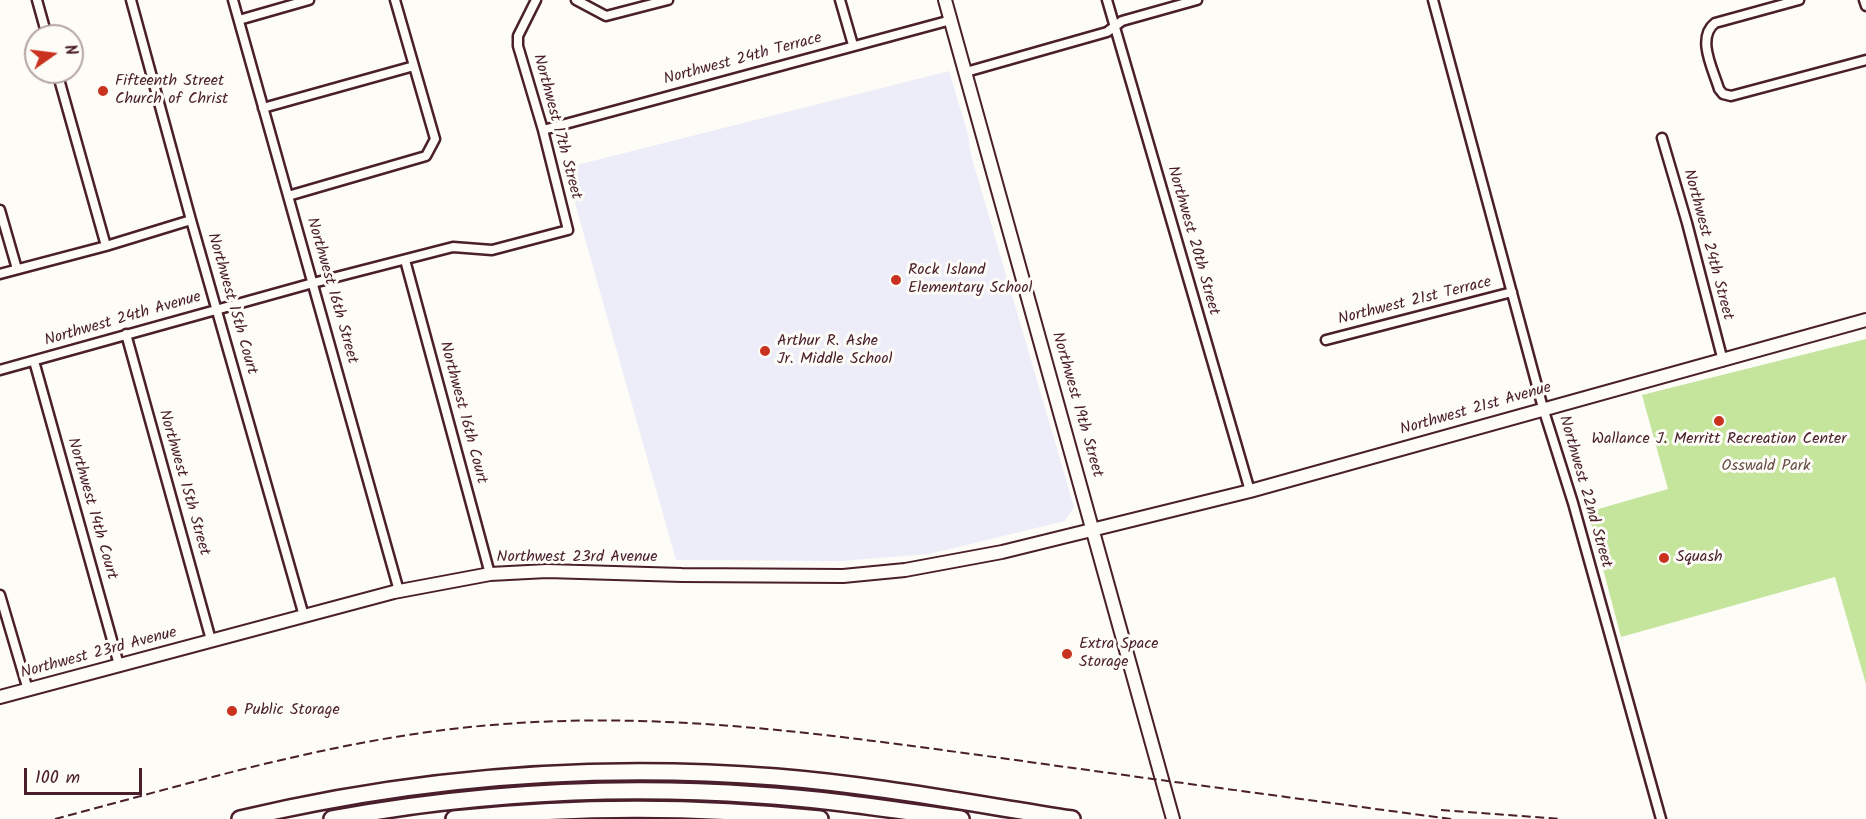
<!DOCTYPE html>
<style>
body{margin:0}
#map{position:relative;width:1866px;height:819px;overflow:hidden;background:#fdfcf7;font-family:Kalam,sans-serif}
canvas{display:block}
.north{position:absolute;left:24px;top:24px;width:60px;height:60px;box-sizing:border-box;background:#fdfcf7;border:2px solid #b5a4a5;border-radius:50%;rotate:76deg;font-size:16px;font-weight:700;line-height:24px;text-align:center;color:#4a1f2b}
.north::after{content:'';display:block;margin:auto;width:21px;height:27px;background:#c8321e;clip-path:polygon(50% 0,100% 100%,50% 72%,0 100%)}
.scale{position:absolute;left:24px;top:768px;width:118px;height:27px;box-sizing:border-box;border:3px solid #4a1f2b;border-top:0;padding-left:8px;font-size:18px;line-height:21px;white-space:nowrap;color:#4a1f2b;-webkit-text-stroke:4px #fdfcf7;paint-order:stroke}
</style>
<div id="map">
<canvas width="1866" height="819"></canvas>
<div class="north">N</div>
<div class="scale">100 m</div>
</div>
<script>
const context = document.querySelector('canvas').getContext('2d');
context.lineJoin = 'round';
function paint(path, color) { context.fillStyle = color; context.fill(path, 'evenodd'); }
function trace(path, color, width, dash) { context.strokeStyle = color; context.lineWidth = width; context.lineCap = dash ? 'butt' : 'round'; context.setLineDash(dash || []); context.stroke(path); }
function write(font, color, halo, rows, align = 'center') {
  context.font = font + ' Kalam,sans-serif'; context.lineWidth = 6; context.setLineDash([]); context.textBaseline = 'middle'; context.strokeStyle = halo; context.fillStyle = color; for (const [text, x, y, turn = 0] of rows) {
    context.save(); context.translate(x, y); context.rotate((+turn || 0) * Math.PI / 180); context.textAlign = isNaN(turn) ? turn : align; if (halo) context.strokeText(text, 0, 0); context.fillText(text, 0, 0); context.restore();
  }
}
const built = new Path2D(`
 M949,71L968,134L971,155L1074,507L1065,521L929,554L841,561L676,560L565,168Z`);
const green = new Path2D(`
 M1866,339V684L1835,577L1621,637L1588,512L1668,489L1642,395Z`);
const street = new Path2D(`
 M37,0L47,36
 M131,0L191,220L304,616
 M233,0L399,591
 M576,0L606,16L668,0
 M840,0L853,45
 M1107,0L1250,491
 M1433,0L1543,408L1573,503L1661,819
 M1799,0L1715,23C1696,38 1713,69 1719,89L1723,94L1731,96L1866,60
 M1864,0L1866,6
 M239,20L309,0
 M57,72L106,246
 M966,72L1107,32L1122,21L1197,0
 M263,108L414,66
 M543,130L951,20
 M1662,138L1687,223L1723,361
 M288,196L426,156L435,139L395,0
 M0,210L17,269
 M405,260L490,574
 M0,274L106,246L191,220
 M126,334L211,640
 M1326,340L1512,292
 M34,361L119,665
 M0,370L313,283L453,247L492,250L568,230L543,130L518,46V36L536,0
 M0,595L28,690`);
const secondary = new Path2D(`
 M945,0L1173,819
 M0,697L394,592L490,574L547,571L682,575L843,576L905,570L1002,552L1250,491L1866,320`);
const highway = new Path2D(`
 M240,819C415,777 597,763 776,777C875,785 974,804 1072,819
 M332,819C473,793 615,785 758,795C826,799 894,810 961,819
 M454,819C575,806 698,806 820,819`);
const rail = new Path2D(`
 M1441,810L1561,819
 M55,819C199,781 343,737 492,725C664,710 831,735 1001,758C1151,779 1301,799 1451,819`);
const markers = [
 [103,91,6,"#c8321e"],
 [896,280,6,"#c8321e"],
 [765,351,6,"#c8321e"],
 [1719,421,6,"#c8321e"],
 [1664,558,6,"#c8321e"],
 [1067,654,6,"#c8321e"],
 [232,711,6,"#c8321e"]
];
const streetNames = [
 ["Northwest 24th Terrace",743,60,-15],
 ["Northwest 17th Street",556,127,75],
 ["Northwest 20th Street",1192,241,74],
 ["Northwest 24th Street",1707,245,75],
 ["Northwest 16th Street",331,291,74],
 ["Northwest 21st Terrace",1415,302,-14],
 ["Northwest 15th Court",231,304,74],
 ["Northwest 24th Avenue",123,320,-16],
 ["Northwest 19th Street",1076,405,74],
 ["Northwest 21st Avenue",1476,410,-16],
 ["Northwest 16th Court",462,413,75],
 ["Northwest 15th Street",183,483,74],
 ["Northwest 22nd Street",1584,492,74],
 ["Northwest 14th Court",91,509,74],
 ["Northwest 23rd Avenue",577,558],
 ["Northwest 23rd Avenue",99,654,-15]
];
const poiNames = [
 ["Fifteenth Street",115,82],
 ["Church of Christ",115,100],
 ["Rock Island",908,271],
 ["Elementary School",908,289],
 ["Arthur R. Ashe",777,342],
 ["Jr. Middle School",777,360],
 ["Wallance J. Merritt Recreation Center",1719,440,"center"],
 ["Squash",1676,558],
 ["Extra Space",1079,645],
 ["Storage",1079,663],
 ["Public Storage",244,711]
];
const parkNames = [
 ["Osswald Park",1766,467]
];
paint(built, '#ededf9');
paint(green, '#c5e49c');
trace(street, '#4a1f2b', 13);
trace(secondary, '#4a1f2b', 16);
trace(highway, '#4a1f2b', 20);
trace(street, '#fdfcf7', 8);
trace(secondary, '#fdfcf7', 12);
trace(highway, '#fdfcf7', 15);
trace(rail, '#4a1f2b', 2, [9, 4.5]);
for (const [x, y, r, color] of markers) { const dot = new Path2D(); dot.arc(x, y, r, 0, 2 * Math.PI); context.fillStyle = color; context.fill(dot); trace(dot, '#fdfcf7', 2); }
write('16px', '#4a1f2b', '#fdfcf7', streetNames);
write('16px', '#4a1f2b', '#fdfcf7', poiNames, 'left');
write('16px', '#695047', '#fdfcf7', parkNames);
</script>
